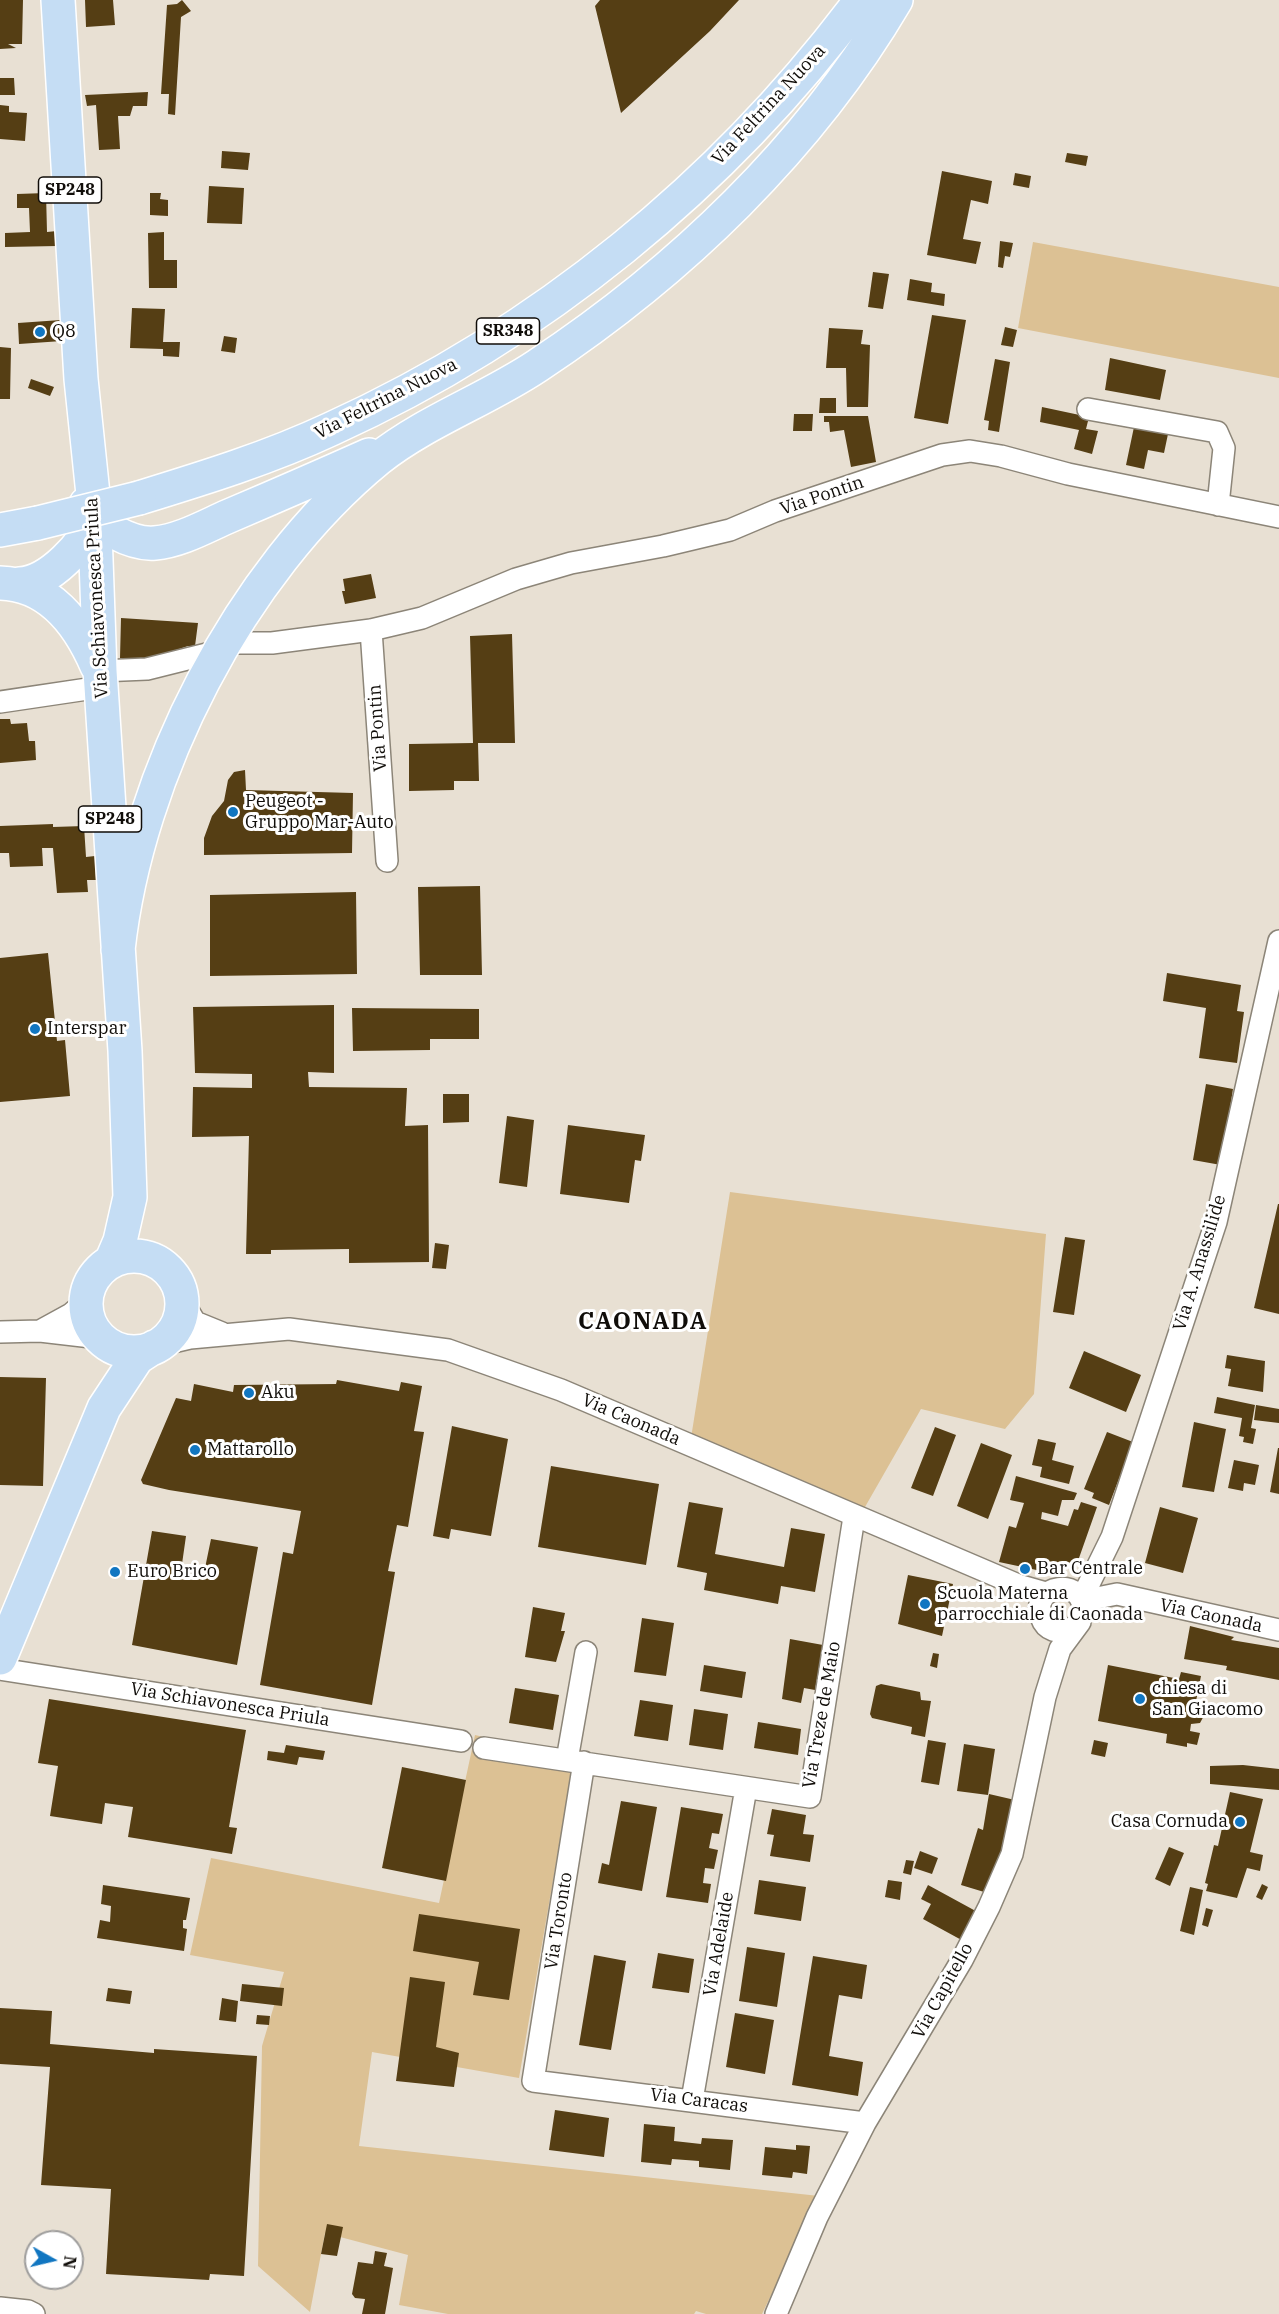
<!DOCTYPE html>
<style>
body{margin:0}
#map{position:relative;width:1279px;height:2314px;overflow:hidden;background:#e8e0d3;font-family:"IBM Plex Serif",serif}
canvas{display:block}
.north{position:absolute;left:24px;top:2230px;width:60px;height:60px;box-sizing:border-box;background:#fff;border:2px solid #9f9e9d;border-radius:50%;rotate:98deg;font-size:16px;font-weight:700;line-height:24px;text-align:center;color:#100d09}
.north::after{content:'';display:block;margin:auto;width:21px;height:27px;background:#1176c1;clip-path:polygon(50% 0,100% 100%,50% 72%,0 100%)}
</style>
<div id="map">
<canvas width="1279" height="2314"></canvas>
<div class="north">N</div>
</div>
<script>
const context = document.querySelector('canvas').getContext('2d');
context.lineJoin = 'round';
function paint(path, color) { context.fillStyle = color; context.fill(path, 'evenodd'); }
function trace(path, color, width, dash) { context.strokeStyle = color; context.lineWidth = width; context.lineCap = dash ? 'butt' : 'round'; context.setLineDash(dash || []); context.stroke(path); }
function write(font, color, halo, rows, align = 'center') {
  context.font = font + ' "IBM Plex Serif",serif'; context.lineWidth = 6; context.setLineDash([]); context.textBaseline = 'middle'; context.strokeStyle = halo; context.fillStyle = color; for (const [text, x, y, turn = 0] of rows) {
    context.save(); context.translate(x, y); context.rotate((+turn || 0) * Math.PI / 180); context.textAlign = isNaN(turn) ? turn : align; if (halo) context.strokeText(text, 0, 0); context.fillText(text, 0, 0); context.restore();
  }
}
const green = new Path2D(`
 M1033,242L1279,287V378L1018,328Z
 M730,1192L1046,1234L1034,1394L1005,1429L921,1409L861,1514L691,1438Z
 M475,1735L574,1758L519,2078L372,2052L359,2146L819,2196L762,2314H706L696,2311L694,2314H448L399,2305L408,2255L325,2233L310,2312L258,2266L262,2046L284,1972L190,1955L211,1858L439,1903Z`);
const building = new Path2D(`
 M0,0H23L22,44H8L16,48L0,49Z
 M85,0H113L115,25L86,27Z
 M182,0L191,11L181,17L175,115L168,114L169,94H161L167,5L177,4Z
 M600,0H739L710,31L621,113L595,6Z
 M0,78H14L15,95H0Z
 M148,92L147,106H133L130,116H118L120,149L99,150L96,105L87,106L85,95Z
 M0,105L9,106V112L27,113L25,141L0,139Z
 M222,151L250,153L248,170L221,168Z
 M1067,153L1088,156L1086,166L1065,162Z
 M942,171L992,181L988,204L971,200L963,239L981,242L976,264L927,255Z
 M1015,173L1031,176L1029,188L1013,185Z
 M209,186L244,188L242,224L207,223Z
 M46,193L47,232L57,231V246L5,247V233L30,232L29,208H17V194Z
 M150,193H161L160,199L168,200V216L150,215Z
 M164,232V260H177V288H149L148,233Z
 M1000,241L1013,243L1010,257L1005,256L1003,268L998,267Z
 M873,272L889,274L883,309L868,307Z
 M910,279L932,283L931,292L945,294L944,306L907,300Z
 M132,308L165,309L163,342H180L179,357L163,356V349L130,348Z
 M932,315L966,320L948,424L914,418Z
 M61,320L62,341L19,344L18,323Z
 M1005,327L1017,330L1013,347L1001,345Z
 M829,328L863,330L861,344L870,345L868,407H847L846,368H826Z
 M224,336L237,338L235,353L221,351Z
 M0,347L11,348L10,399H0Z
 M1110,358L1166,370L1160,400L1105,390Z
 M995,359L1010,362L999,432L988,430L989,421L984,420Z
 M31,379L54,387L50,396L28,388Z
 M820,398H836V413H819Z
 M1042,407L1089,417L1086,429L1098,431L1092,454L1074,449L1079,430L1040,422Z
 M794,414H813L812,431H793Z
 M824,416H868L876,462L851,467L844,430L830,432L829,422H824Z
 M1134,427L1168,434L1164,453L1148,450L1144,469L1126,465Z
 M371,574L376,598L345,604L342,591H345L343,579Z
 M121,618L198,623L195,646H188L150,659L120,658Z
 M512,634L515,743H478L479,781H454V790L409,791V744L473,743L470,636Z
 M0,719H10L11,724L27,723L29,741H35L36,760L0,763Z
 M245,770L246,790L353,793L352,853L204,855V838L212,816L224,801L228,780L234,772Z
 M53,824V827L84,826L86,857L95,856L96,880H87L88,892L57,893L53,848H42L43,866L10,867L9,853H0V826Z
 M480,886L482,975H420L418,887Z
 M356,892L357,974L210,976V895Z
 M48,953L57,1041L65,1040L70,1096L0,1102V958Z
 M1167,973L1241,985L1237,1011L1244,1012L1237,1063L1199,1058L1206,1008L1163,1001Z
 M334,1005V1073L308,1072L309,1087L407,1088L405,1126L428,1125L429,1262L349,1263V1249L271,1250V1254H246L249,1136L192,1137L193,1087L252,1088V1074L195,1073L193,1007Z
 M352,1008L479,1009V1039H430V1050L353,1051Z
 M1206,1084L1233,1089L1221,1165L1193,1160Z
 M443,1094H469V1122L443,1123Z
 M507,1116L534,1120L527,1187L499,1183Z
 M568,1125L645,1135L641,1161L635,1160L629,1203L560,1194Z
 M1278,1204H1279V1314L1254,1308Z
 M1065,1237L1085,1240L1074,1315L1053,1312Z
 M435,1243L449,1245L446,1269L432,1268Z
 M1084,1351L1141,1375L1126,1412L1069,1388Z
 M1227,1355L1265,1361L1263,1392L1228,1386L1231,1369L1225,1368Z
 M0,1377L46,1378L43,1486L0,1485Z
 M337,1380L399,1391L401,1382L422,1386L414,1431L424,1432L408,1527L397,1525L388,1571L395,1572L372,1705L260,1685L283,1552L293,1554L301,1511L169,1490L143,1484L141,1480L176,1398L191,1401L194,1384L233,1392L234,1385L336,1384Z
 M1217,1397L1255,1405L1251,1428L1256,1429L1253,1444L1243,1442L1244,1437L1239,1436L1242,1418L1214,1413Z
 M1256,1405L1279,1409V1423L1254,1420Z
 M1194,1422L1226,1429L1214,1492L1182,1487Z
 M452,1426L508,1439L491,1536L451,1529L449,1539L433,1536Z
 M935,1427L956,1435L933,1496L911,1488Z
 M1107,1432L1133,1442L1109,1505L1092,1498L1094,1493L1084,1489Z
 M1038,1439L1056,1443L1052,1460L1074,1466L1069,1484L1040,1477L1042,1467L1032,1465Z
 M981,1443L1012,1455L988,1519L957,1506Z
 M1278,1448H1279V1494L1270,1492Z
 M1234,1460L1259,1465L1255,1485L1244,1483L1243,1491L1228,1488Z
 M551,1466L659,1484L646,1565L538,1547Z
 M1016,1476L1077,1493L1074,1500H1062L1058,1516L1042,1512L1041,1519L1068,1526L1074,1509L1078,1510L1081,1502L1097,1507L1079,1558L1072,1563L1062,1561L1060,1575L999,1562L1009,1526L1016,1528L1024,1503L1010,1500Z
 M689,1502L723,1508L715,1554L784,1567L791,1528L825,1534L815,1592L781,1586L778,1604L704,1590L707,1573L677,1567Z
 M1160,1507L1198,1518L1183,1573L1145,1563Z
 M152,1531L186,1536L181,1571L190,1572L191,1566L205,1568L211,1539L258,1547L237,1665L132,1645Z
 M908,1575L953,1584L942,1636L898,1624Z
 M533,1607L565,1613L561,1631H565L556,1662L525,1657Z
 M642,1618L674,1623L666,1676L634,1672Z
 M1190,1626L1234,1637L1231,1640L1279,1648V1680L1226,1670L1227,1666L1184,1659Z
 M790,1639L823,1645L815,1690L804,1688L801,1703L782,1699Z
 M933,1653L939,1654L937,1668L930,1666Z
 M704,1665L746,1672L742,1698L700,1691Z
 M1108,1665L1179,1679L1181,1672L1201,1676L1196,1701H1200L1206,1712L1200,1723L1191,1724L1190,1731L1200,1733L1197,1745L1187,1743V1747L1166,1743L1167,1734L1098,1721Z
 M881,1684L920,1692L921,1700L931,1701L925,1737L911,1734L912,1727L872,1718L870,1714L876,1686Z
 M515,1688L559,1695L553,1730L509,1723Z
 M49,1699L246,1730L229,1827L237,1828L232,1854L128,1837L133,1807L105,1803L102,1824L50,1816L58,1766L38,1763Z
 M640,1700L673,1705L668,1741L634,1736Z
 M694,1709L728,1714L723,1750L689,1745Z
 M758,1722L801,1729L798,1755L754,1748Z
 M928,1740L946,1743L939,1785L921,1782Z
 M1094,1740L1108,1743L1105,1757L1091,1754Z
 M964,1744L995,1749L988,1795L957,1791Z
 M286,1745L325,1751L323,1760L299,1757L297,1765L267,1760L268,1751L284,1753Z
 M1243,1765L1279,1769V1790L1210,1784V1766Z
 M402,1767L466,1780L446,1881L382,1868Z
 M1230,1792L1263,1799L1250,1852L1263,1855L1260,1871L1247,1868L1237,1898L1206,1891L1208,1884L1205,1883L1214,1845L1218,1846Z
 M989,1794L1015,1800L994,1895L961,1885L978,1828L983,1830Z
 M621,1801L657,1807L642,1891L598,1883L602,1863L609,1865Z
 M681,1807L723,1814L719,1834L712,1833L709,1848L718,1850L714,1869L705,1868L703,1883L711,1884L708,1903L666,1897Z
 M772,1809L806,1815L803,1834L814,1835L810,1862L770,1856L774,1835L767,1834Z
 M1169,1847L1184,1853L1170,1886L1155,1879Z
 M920,1851L938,1858L932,1874L914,1868Z
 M906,1860L914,1861L911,1875L903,1873Z
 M759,1880L806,1887L801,1921L754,1914Z
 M888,1880L902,1882L900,1900L885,1897Z
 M1262,1884L1268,1887L1262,1900L1256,1897Z
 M103,1885L190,1898L186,1920H183V1928L187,1929L184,1951L97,1938L100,1920L110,1922L111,1906L101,1904Z
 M928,1885L983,1915L967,1943L923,1919L931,1904L921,1899Z
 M1190,1887L1203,1890L1194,1935L1180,1931Z
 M1206,1908L1213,1910L1208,1927L1202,1925Z
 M419,1914L520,1929L509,2000L473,1995L479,1962L413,1951Z
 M747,1947L785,1953L777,2007L739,2001Z
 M658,1953L694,1959L689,1993L652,1988Z
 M594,1955L626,1961L611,2050L579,2045Z
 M813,1956L867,1965L862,1999L839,1995L829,2056L863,2062L858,2096L792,2085Z
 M410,1977L445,1982L436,2047L459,2053L454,2087L396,2081Z
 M242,1984L284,1988L282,2006L240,2001Z
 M108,1988L132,1991L130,2004L106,2001Z
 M222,1998L238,2001L236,2022L219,2020Z
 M0,2008L52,2011L50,2044L154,2053V2049L257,2056L244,2276L210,2274L209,2280L106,2274L111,2189L41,2185L50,2067L0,2064Z
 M735,2013L774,2020L765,2074L726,2067Z
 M257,2015L270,2016L269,2025L256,2024Z
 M555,2110L609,2118L604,2157L549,2150Z
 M644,2124L675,2127L674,2141L701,2144L702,2138L733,2140L730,2170L699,2167V2161L672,2159L671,2165L641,2162Z
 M796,2145L810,2146L807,2174L793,2172L792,2178L762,2175L765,2147L796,2150Z
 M327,2224L343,2227L337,2256L321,2254Z
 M375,2251L387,2253L384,2266L393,2268L385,2314H362L365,2299L355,2298L352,2294L358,2262L373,2264Z`);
const minor = new Path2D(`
 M1088,409L1217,432L1224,448L1218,505
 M371,630L387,861
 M227,643H272L371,630L422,618L516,579L571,563L663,546L730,530L775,511L942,455L970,451L1001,456L1068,474L1279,517
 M100,671L147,669L207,654L219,657
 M0,702L101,687
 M182,1300L195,1322L222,1333
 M40,1331L71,1314L86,1301
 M0,1332L40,1331L100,1338
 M156,1346L190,1338L289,1329L448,1350L561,1390L1018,1585L1046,1593
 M1081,1600L1112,1537L1216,1222L1279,941
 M1082,1601L1117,1594L1279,1630
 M1079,1623C1071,1630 1064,1633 1053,1630C1047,1628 1043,1623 1041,1617C1030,1584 1085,1576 1083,1612
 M0,1669L461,1741
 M484,1748L810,1797L854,1517
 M567,1760L586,1652
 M584,1762L533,2081L865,2123
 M692,2100L746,1788
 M0,2308L28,2311L34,2314
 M776,2314L817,2217L865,2123L962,1960L989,1907L1012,1854L1045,1697L1060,1649L1080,1622`);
const primary = new Path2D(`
 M58,0L81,379L94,504L100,671L125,1051L130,1197L120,1241L111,1262
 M139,498C204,478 269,458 331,429C540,334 724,184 861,0
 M86,504C94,526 133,545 155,543C180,541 206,526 229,516C276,496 322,476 369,455
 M0,530L38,523
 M0,583C49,584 79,624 97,666
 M19,584C49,583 86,544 95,516
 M118,950C137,774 240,572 378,459C426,421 486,400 537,366C679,272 809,148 896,0
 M86 1304a48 48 0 1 1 96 0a48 48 0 1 1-96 0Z
 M0,1658L104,1408L137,1358L154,1347`);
const primaryBridge = new Path2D(`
 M38,523L139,498`);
const markers = [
 [40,332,6,"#1176c1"],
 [233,812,6,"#1176c1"],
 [35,1029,6,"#1176c1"],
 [249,1393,6,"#1176c1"],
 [195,1450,6,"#1176c1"],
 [1025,1569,6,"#1176c1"],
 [115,1572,6,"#1176c1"],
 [925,1604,6,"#1176c1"],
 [1140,1699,6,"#1176c1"],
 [1240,1822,6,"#1176c1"]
];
const shields = [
 [70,190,63],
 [508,331,63],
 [110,819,63]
];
const shieldNames = [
 ["SP248",70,190],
 ["SR348",508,331],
 ["SP248",110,819]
];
const streetNames = [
 ["Via Feltrina Nuova",769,105,-47],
 ["Via Feltrina Nuova",386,399,-27],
 ["Via Pontin",822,496,-19],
 ["Via Schiavonesca Priula",97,598,-93],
 ["Via Pontin",378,728,-94],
 ["Via A. Anassilide",1200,1263,-73],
 ["Via Caonada",631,1420,23],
 ["Via Caonada",1211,1616,12],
 ["Via Schiavonesca Priula",230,1705,9],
 ["Via Treze de Maio",822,1715,-80],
 ["Via Toronto",559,1921,-81],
 ["Via Adelaide",719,1944,-80],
 ["Via Capitello",943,1991,-61],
 ["Via Caracas",699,2101,7]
];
const poiNames = [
 ["Q8",52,332],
 ["Peugeot -",245,802],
 ["Gruppo Mar-Auto",245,823],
 ["Interspar",47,1029],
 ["Aku",261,1393],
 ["Mattarollo",207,1450],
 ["Bar Centrale",1037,1569],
 ["Euro Brico",127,1572],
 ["Scuola Materna",937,1594],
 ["parrocchiale di Caonada",937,1615],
 ["chiesa di",1152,1689],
 ["San Giacomo",1152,1710],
 ["Casa Cornuda",1228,1822,"right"]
];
const districtNames = [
 ["CAONADA",643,1322]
];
paint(green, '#dcc194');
paint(building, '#553e14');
trace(minor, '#8c8578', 24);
trace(primary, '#fff', 36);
trace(minor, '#fff', 21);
trace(primary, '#c5ddf4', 33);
trace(primaryBridge, '#fff', 36, []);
trace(primaryBridge, '#c5ddf4', 33);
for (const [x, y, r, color] of markers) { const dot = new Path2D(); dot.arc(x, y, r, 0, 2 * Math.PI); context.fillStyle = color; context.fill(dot); trace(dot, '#fff', 2); }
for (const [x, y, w] of shields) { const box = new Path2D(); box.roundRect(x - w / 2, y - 13, w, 26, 4.5); context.fillStyle = '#fff'; context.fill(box); trace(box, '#100d09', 1.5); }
write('bold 16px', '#100d09', null, shieldNames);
write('18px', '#100d09', '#fff', streetNames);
write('18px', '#100d09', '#fff', poiNames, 'left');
context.letterSpacing = '1.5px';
write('bold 24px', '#100d09', '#fff', districtNames);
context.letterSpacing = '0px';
</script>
